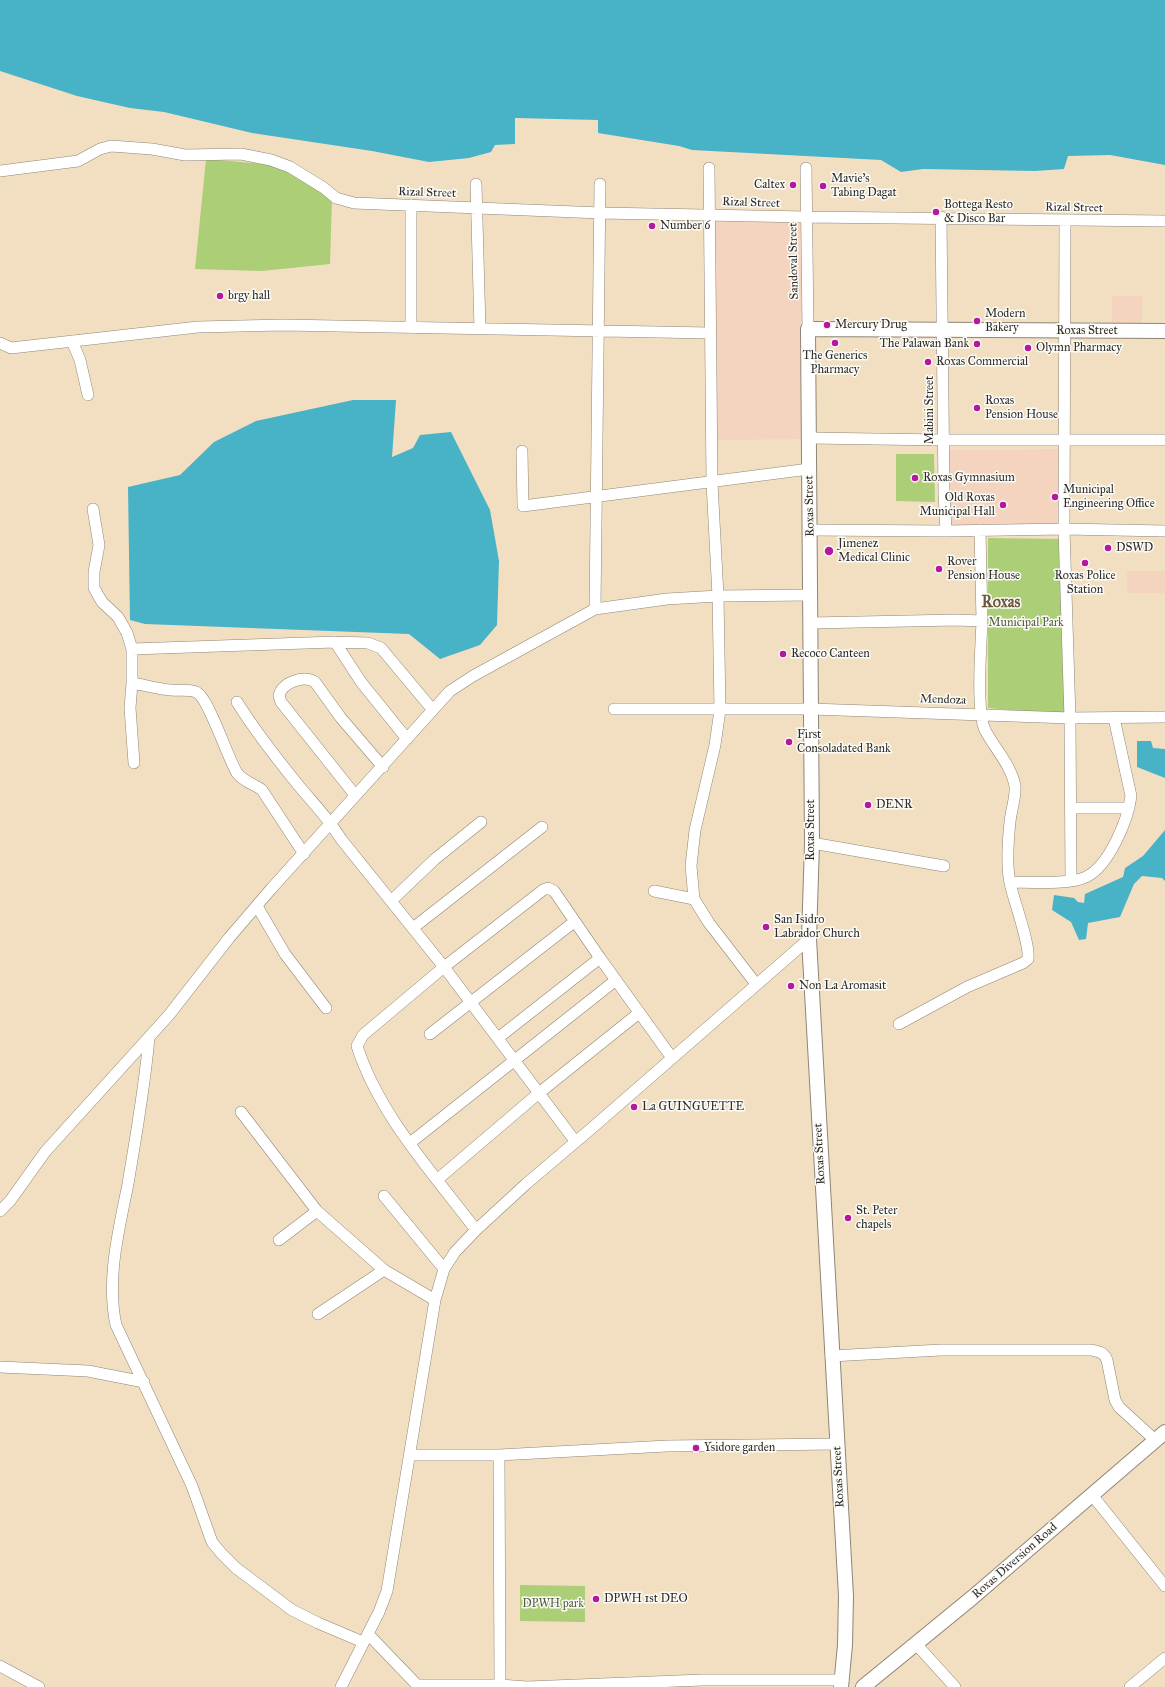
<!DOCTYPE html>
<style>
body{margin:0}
canvas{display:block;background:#f2dfc1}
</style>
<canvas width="1165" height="1687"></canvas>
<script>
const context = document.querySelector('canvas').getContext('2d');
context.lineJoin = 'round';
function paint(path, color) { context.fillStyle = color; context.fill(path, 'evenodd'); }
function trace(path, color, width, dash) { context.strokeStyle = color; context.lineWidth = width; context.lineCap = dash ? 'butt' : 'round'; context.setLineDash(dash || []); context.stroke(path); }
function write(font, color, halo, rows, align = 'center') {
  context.font = font + ' "IM FELL Great Primer",serif'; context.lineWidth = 3; context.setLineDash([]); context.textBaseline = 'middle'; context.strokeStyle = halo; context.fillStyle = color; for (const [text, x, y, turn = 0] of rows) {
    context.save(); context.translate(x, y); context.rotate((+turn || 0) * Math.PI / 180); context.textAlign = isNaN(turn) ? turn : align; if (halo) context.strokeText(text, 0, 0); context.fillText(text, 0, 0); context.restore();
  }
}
const built = new Path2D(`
 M711,222H803L802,439L716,440Z
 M1112,296H1142V327H1112Z
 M1063,449V528L950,530L949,450Z
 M1127,571H1165V593H1127Z`);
const green = new Path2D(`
 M206,159L265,164L280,168L332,198L330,264L262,271L195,269Z
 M896,454H934L935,502L896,501Z
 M988,538L1064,539V715L988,708Z
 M520,1585L585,1586V1622L520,1621Z`);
const water = new Path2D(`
 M0,0H1165V165L1110,155L1068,156L1064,169L1035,171L923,169L901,172L881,160L692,150L679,146L598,133V120L515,118V144L495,145L491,152L469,158L429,162L372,151L252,133L164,112L130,108L77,96L0,71Z
 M353,400H396L392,457L413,448L420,435L451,432L490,510L499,561L497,625L480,645L440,659L409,634L145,624L130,620L128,487L180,475L214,442L256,421Z
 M1137,741H1151L1153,748L1165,749V778L1137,767Z
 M1165,830V881L1162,878L1142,876L1134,884L1120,917L1088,923L1086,939L1079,940L1071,922L1052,910L1054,895L1074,898L1078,902L1084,903L1085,894L1123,877L1125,868L1143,856Z`);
const minor = new Path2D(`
 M709,168L712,483L718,596L720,710L715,745L695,830L691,866L694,899L709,923L756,984
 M806,168L808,329
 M0,171L78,161L100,149L111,146L152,149L185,155L241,154L271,160L290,167L324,188L336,198L354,203L601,213L806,217L1165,221
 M476,184L480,329
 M411,205V328
 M941,217L944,493L946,531
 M1065,221L1064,529L1070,718L1071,881
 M72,341L80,360L88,395
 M0,343L11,348L198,327L283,325L710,333
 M809,438L943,440H1165
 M522,451L523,506L809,469
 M93,509L99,545L94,572V588L102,602L118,617L127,633L132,649
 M810,530L946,531L1064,529L1165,531
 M595,609L600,184
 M811,623L957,620L982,621L980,530
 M335,642L361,682L407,739
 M132,683L130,708L134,763
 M237,702C255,731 277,759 299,786C313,803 329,819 341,839L444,967L575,1141
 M614,709H811L1070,718L1165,717
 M355,795L281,702L279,696C282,682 304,675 315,682L341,718L383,767
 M1071,808H1129
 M812,843L944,866
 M304,854L262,790C254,784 244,782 237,773C228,759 208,696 196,692C189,689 179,691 171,690C158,689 145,685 132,683V649L335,642L368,643L381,648L432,709
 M1010,882C1028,882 1071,885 1086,877C1109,866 1128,820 1131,796L1114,718
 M654,891L694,899
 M391,901L435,859L481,822
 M257,906L285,954L326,1008
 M413,928L542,827
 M899,1024L967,987L1023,963L1028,959C1030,943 1014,902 1010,883C1006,864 1008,841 1010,822C1011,810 1016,798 1015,786C1011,765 995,749 985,730C976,711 981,646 982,621
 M430,1034L574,922
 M149,1037C145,1086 136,1135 128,1184C119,1229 106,1279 116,1325L192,1486L212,1542L221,1553L236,1568L292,1610L318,1623L363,1642
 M498,1038L600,958
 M241,1112L317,1211L384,1270L435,1300
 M410,1143L616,980
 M438,1179L539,1093L639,1013
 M384,1196L444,1269
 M0,1211L10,1201L45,1152L169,1015L229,938L271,889L450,691L473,676L595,609L667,599L718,596L811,595
 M476,1230C433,1173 379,1115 357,1046L363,1035L444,967L543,890L548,888L554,891L600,958L672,1058
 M279,1240L317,1211
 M318,1314L384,1270
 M831,1356L941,1350H1091C1099,1352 1104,1352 1107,1360L1115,1400L1119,1407L1155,1440
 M0,1367L88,1371L144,1382
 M411,1455H499L667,1446L837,1444
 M499,1455L500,1685
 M1092,1495L1165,1586
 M368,1634L419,1687
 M916,1644L955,1687
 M0,1666L39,1687
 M418,1685H500L527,1687L702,1680H843
 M341,1687L379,1612L387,1591L435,1300L444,1269L455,1252L476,1230L526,1184L592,1128L809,939
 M1130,1687L1165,1658`);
const major = new Path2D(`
 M841,1687L845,1645L846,1596L809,939L812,843L808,329L1165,331
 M863,1687L973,1597L1165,1432`);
const markers = [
 [793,185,4,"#b5179e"],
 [823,186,4,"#b5179e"],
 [936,212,4,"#b5179e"],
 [652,226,4,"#b5179e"],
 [220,296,4,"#b5179e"],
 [977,321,4,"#b5179e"],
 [827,325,4,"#b5179e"],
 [835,343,4,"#b5179e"],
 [977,344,4,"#b5179e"],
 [1028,348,4,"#b5179e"],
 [928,362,4,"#b5179e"],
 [977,408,4,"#b5179e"],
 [915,478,4,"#b5179e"],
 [1055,497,4,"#b5179e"],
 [1003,505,4,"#b5179e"],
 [1108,548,4,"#b5179e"],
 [829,551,5,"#b5179e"],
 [1085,563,4,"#b5179e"],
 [939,569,4,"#b5179e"],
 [783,654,4,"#b5179e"],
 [789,742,4,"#b5179e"],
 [868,805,4,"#b5179e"],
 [766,927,4,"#b5179e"],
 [791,986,4,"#b5179e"],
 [634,1107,4,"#b5179e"],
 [848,1218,4,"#b5179e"],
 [696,1448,4,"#b5179e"],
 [596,1599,4,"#b5179e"]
];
const poiNames = [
 ["Mavie's",831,179],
 ["Tabing Dagat",831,193],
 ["Caltex",785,185,"right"],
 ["Bottega Resto",944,205],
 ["& Disco Bar",944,219],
 ["Number 6",660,226],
 ["brgy hall",228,296],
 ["Modern",985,314],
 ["Bakery",985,328],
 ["Mercury Drug",835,325],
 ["The Palawan Bank",969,344,"right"],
 ["Olymn Pharmacy",1036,348],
 ["The Generics",835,356,"center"],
 ["Pharmacy",835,370,"center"],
 ["Roxas Commercial",936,362],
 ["Roxas",985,401],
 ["Pension House",985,415],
 ["Roxas Gymnasium",923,478],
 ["Municipal",1063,490],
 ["Engineering Office",1063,504],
 ["Old Roxas",995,498,"right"],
 ["Municipal Hall",995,512,"right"],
 ["Jimenez",838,544],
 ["Medical Clinic",838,558],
 ["DSWD",1116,548],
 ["Rover",947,562],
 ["Pension House",947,576],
 ["Roxas Police",1085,576,"center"],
 ["Station",1085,590,"center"],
 ["Recoco Canteen",791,654],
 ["First",797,735],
 ["Consoladated Bank",797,749],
 ["DENR",876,805],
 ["San Isidro",774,920],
 ["Labrador Church",774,934],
 ["Non La Aromasit",799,986],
 ["La GUINGUETTE",642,1107],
 ["St. Peter",856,1211],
 ["chapels",856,1225],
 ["Ysidore garden",704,1448],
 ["DPWH 1st DEO",604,1599]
];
const streetNames = [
 ["Rizal Street",427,193,2],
 ["Rizal Street",751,203,2],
 ["Rizal Street",1074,208,1],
 ["Sandoval Street",794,261,-91],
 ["Roxas Street",1087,331],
 ["Mabini Street",930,410,-90],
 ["Roxas Street",810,506,-91],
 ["Mendoza",943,700,2],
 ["Roxas Street",811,830,-90],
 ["Roxas Street",820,1154,-93],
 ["Roxas Street",839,1477,-93],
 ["Roxas Diversion Road",1015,1561,-41]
];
const parkNames = [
 ["Municipal Park",1026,623],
 ["DPWH park",553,1604]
];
const districtNames = [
 ["Roxas",1001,603]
];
paint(built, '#f4d3bf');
paint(green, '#abce77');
paint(water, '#48b2c6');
trace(minor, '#8e8576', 12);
trace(major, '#8e8576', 16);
trace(minor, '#fff', 11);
trace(major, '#fff', 14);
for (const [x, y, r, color] of markers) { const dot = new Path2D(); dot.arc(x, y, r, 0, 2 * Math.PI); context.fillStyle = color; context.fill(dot); trace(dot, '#fdfcf7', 1.5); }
write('12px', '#2b2b2b', '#fdfcf7', poiNames, 'left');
write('12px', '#2b2b2b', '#fdfcf7', streetNames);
write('12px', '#515c42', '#fdfcf7', parkNames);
write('bold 16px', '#6b5841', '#fdfcf7', districtNames);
</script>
